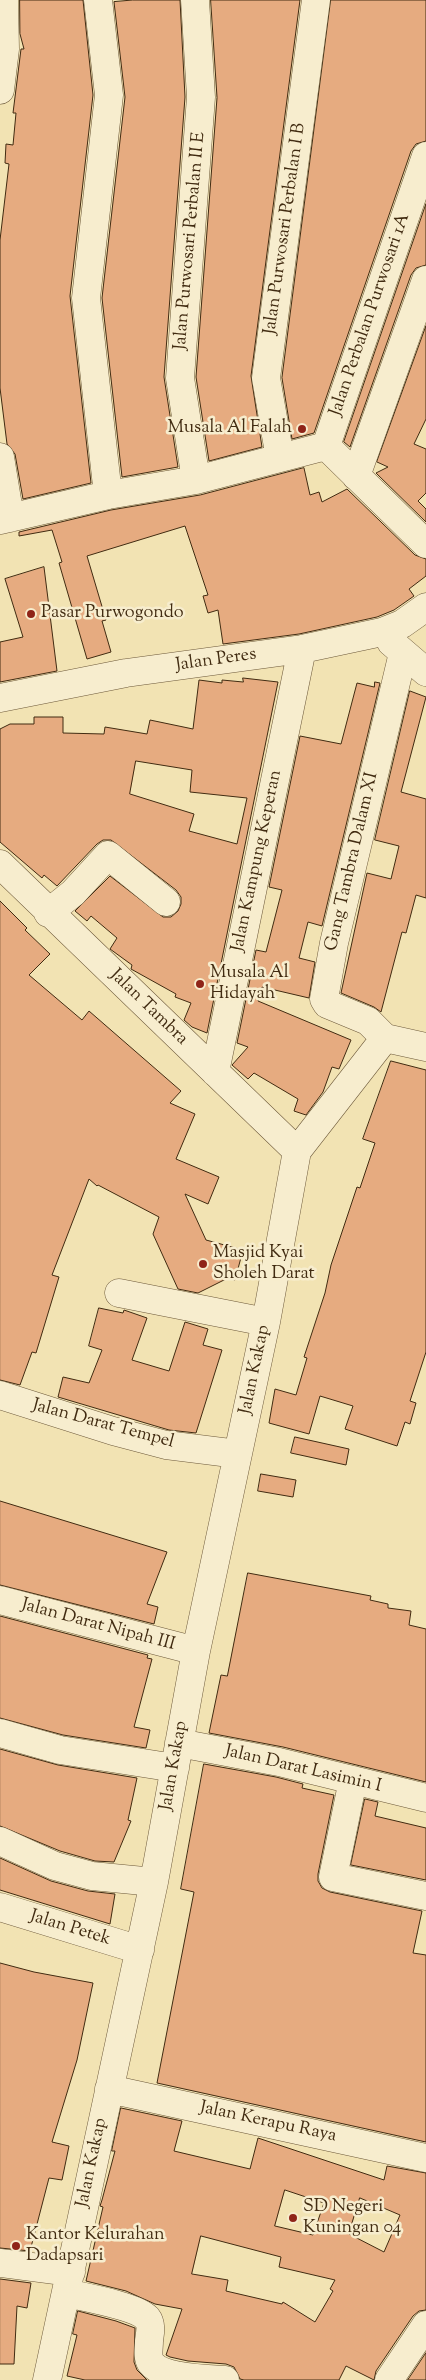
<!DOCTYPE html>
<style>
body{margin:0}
canvas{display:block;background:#f2e3b3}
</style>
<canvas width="426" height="2380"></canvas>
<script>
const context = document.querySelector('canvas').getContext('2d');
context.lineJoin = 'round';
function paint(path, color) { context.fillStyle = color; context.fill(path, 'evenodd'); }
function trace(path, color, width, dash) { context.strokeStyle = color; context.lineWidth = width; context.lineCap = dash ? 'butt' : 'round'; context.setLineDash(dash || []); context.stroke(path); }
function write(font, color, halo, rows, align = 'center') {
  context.font = font + ' "Sorts Mill Goudy",serif'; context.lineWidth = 5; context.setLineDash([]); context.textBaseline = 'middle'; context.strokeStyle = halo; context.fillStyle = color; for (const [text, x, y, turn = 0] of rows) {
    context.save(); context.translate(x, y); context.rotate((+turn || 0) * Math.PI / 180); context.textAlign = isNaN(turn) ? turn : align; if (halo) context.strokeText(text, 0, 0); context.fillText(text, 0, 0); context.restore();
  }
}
const building = new Path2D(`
 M20,0H83L93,95L70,296L91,483L23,499L15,454L7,444L0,388V240L9,164L5,163L6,144L13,145L16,113H13L21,49H24L20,34Z
 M133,0H180L185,97L164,377L178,467L122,477L102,298L125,97L114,2Z
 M211,0H300L251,376L262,447L209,461L196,377L217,98Z
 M331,0H426V141L416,144L411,151L314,433L292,439L282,378Z
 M426,204V265L416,268L411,275L350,447L344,442Z
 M426,326V419L414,444L426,449V493L418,501L426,509V522L376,473L388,467L377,462Z
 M304,468L310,495L319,492L322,502L347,489L415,555L426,559V576L409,589L414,596L394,610L377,617L299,634L223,644L218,610L208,613L203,596L208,595L185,526L87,556L106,620L102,621L111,652L87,659L59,563L62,562L52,530L19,536V532L111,510L200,495Z
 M44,567L57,671L0,682V642L23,637L5,579Z
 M243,678L278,682L207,1033L192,1027L184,1020L191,1003L175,997L176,994L131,969L132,965L110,949L117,938L91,916L87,921L75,911L110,876L163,917H171L178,911L181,904V897L176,890L111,840H103L97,844L57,886L44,875L42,878L0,842V729L10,724H34V717H63V733L104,734L105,727L147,734L150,720L193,729L199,680L222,683V680L243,682ZM136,761L192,770L190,792L247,798L237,844L189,831L194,814L130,794Z
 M375,682L380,683L322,926L308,922L299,958L315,962L309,998L262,987L258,1001L351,1040L339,1069L332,1067L323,1092L306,1115L294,1111L298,1099L254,1073L248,1079L232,1065L248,1047L237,1043L256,950L266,952L282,890L269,887L300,736L341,744L357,683L374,687Z
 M410,691L426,697L401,792L426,799V898L416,895L406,933L402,932L381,1012L374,1007L341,993L367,873L391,879L399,846L375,840Z
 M0,901L27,928L25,930L50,954L29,975L82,1020L89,1011L181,1091L170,1103L195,1114L176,1159L219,1177L208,1204L185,1194L206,1240L243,1250L235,1280L228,1278L198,1293L178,1289L153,1234L159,1217L98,1185L97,1186L89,1179L52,1275L59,1277L36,1353L32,1352L20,1385L0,1380Z
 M391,1061L426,1070V1352L410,1401L416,1403L410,1424L405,1422L397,1446L345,1429L353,1406L320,1396L309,1434L269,1423L275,1389L296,1395L307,1358L304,1357L325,1293L331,1265L357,1187L360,1188L375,1143L363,1139Z
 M99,1308L123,1313L124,1310L147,1318L132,1360L169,1371L185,1322L208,1329L203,1345L222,1350L196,1433L169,1430L58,1397L63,1377L89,1383L102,1350L89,1346Z
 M295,1437L349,1449L346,1465L291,1453Z
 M261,1474L296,1480L293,1497L258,1491Z
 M0,1501L167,1552L147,1604L158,1607L154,1624L0,1585Z
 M248,1573L371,1596L370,1600L388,1604V1608L411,1611L409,1625L426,1629V1782L283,1747L209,1733L221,1675L227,1676Z
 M0,1616L148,1655L147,1658L152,1659L134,1727L150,1730L146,1748L63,1735L0,1718Z
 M0,1749L58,1765L137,1778L128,1820L131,1821L114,1862L95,1861L60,1851L0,1826Z
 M204,1764L276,1777L303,1784L302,1788L334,1795L318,1874V1881L322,1888L330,1892L422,1911L413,1953L426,1955V2142L157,2083L194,1892L181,1889Z
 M365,1799L378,1802L375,1816L426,1828V1880L351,1865Z
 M0,1858L51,1881L88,1891L115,1894L110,1924L0,1890Z
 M0,1963L34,1972L93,1983L77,2060L52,2142L69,2146L62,2180L49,2178L30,2251L0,2248Z
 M121,2108L182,2121L174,2151L250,2169L258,2138L384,2180L387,2166L426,2173V2310L419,2311L413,2316L376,2371L374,2380L346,2366L339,2380H244L240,2379L234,2367L226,2364L188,2361L170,2357L166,2355L182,2309L155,2304L126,2291L86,2281L103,2207L100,2206L102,2200L115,2151H112ZM285,2190L324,2203L313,2235L275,2226ZM360,2198L400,2215L384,2252L349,2234ZM201,2236L281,2257L279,2267L335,2280L330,2289L333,2291L315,2322L283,2302L282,2304L226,2291L228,2280L192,2274Z
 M0,2279L31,2283L27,2308L17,2306L14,2364H0Z
 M78,2311L116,2321L135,2328L134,2362L137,2370L147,2380H85L67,2376L77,2335L73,2334Z
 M426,2353V2380H408Z`);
const minor = new Path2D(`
 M98,0L109,95L86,298L108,495
 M195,0L201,97L180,378L196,480
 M0,90L5,49L4,0
 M326,446L426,156
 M326,446L426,544
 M0,457L10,518
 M280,458L266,378L316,0
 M356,476L426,280
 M0,520L108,495L196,480L326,446
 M391,642L426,672
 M0,698L126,673L302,649L382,632L402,624L426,607
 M0,864L297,1151
 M48,913L73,893L108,855L166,902
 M385,1038L368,1021L327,1004L324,999L334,943L403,653
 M215,1072L302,649
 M119,1293L266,1322
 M0,1395L113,1431L166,1445L238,1454
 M0,1600L196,1651
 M0,1733L60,1750L175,1768
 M179,1743L279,1762L426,1798
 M353,1780L333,1877L426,1896
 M0,1841L55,1866L92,1876L154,1882
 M0,1907L140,1950
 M109,2089L426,2158
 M0,2263L71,2272
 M66,2293C83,2297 136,2306 147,2318C152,2324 150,2334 149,2341C149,2348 147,2357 151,2363C162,2378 208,2379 225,2380
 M47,2380L154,1882L196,1651L266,1322L297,1151L385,1038L426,1047
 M389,2380L426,2325`);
const markers = [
 [302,429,5,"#8f2418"],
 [31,614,5,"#8f2418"],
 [200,984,5,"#8f2418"],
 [203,1264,5,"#8f2418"],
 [293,2218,5,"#8f2418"],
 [16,2246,5,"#8f2418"]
];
const streetNames = [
 ["Jalan Purwosari Perbalan I B",286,229,-82],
 ["Jalan Purwosari Perbalan II E",191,241,-85],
 ["Jalan Perbalan Purwosari 1A",371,315,-71],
 ["Jalan Peres",216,661,-8],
 ["Jalan Kampung Keperan",258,861,-78],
 ["Gang Tambra Dalam XI",353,862,-77],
 ["Jalan Tambra",148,1008,44],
 ["Jalan Kakap",256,1370,-78],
 ["Jalan Darat Tempel",103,1425,15],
 ["Jalan Darat Nipah III",98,1626,15],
 ["Jalan Kakap",175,1766,-80],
 ["Jalan Darat Lasimin I",303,1770,13],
 ["Jalan Petek",70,1929,17],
 ["Jalan Kerapu Raya",268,2123,12],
 ["Jalan Kakap",93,2163,-78]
];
const poiNames = [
 ["Musala Al Falah",292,429,"right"],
 ["Pasar Purwogondo",41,614],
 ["Musala Al",210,974],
 ["Hidayah",210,995],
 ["Masjid Kyai",213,1254],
 ["Sholeh Darat",213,1275],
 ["SD Negeri",303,2208],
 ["Kuningan 04",303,2229],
 ["Kantor Kelurahan",26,2236],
 ["Dadapsari",26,2257]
];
paint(building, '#e6ab80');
trace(building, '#412b11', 1);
trace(minor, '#6d593a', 29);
trace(minor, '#f7edce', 28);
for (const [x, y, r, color] of markers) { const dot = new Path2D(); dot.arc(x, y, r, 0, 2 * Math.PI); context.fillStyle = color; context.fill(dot); trace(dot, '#f7edce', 2); }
write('18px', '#412b11', '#f7edce', streetNames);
write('18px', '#412b11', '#f7edce', poiNames, 'left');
</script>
